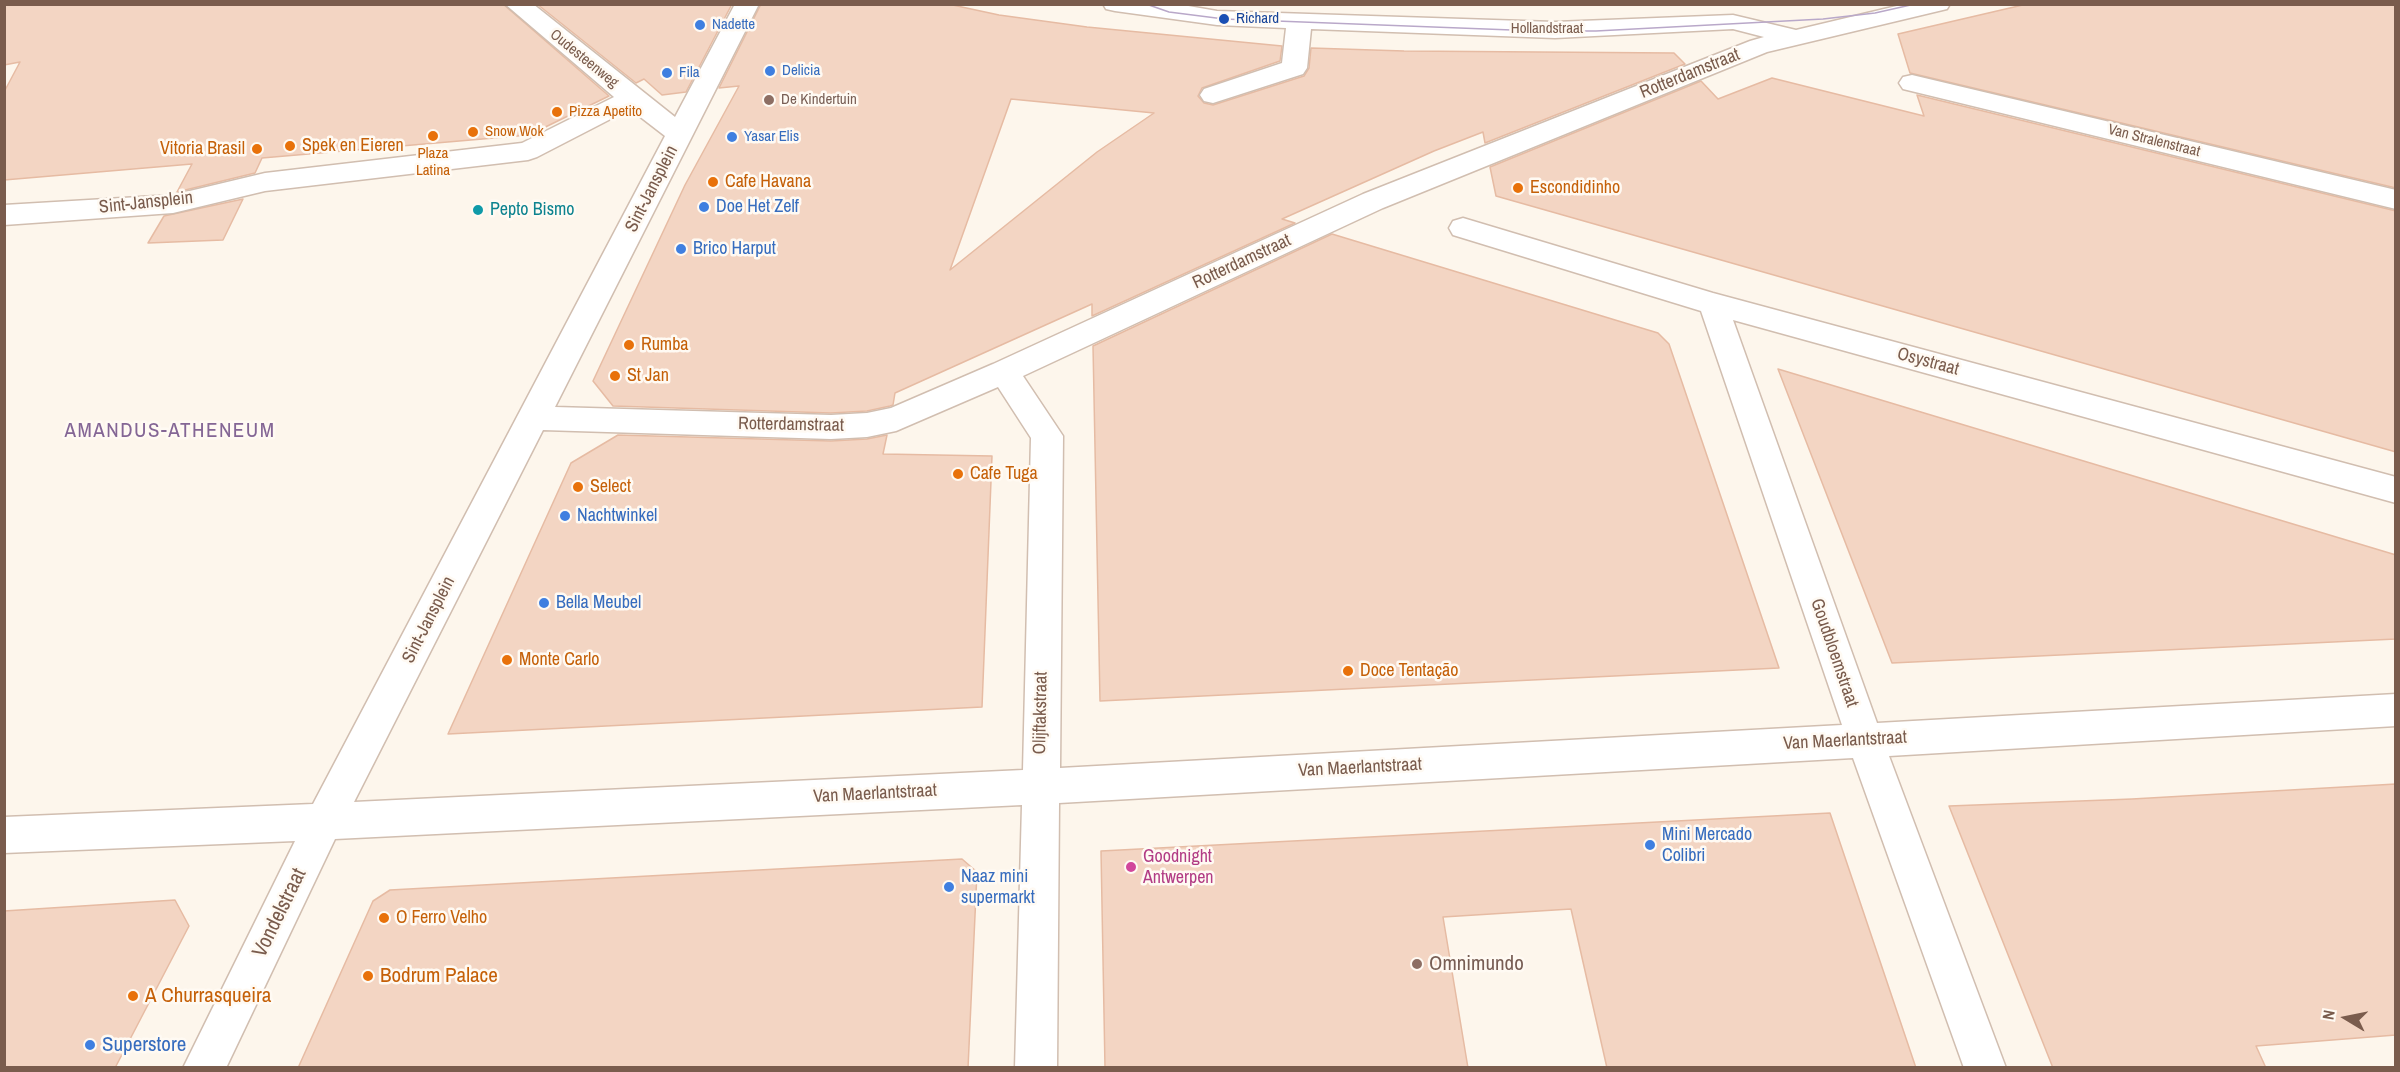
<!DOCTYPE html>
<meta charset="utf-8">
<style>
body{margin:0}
#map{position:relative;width:2400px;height:1072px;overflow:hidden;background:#fdf6ec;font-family:"Archivo Narrow",sans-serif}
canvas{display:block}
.frame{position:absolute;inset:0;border:6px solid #7a5c4d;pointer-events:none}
.north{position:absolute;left:2316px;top:988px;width:60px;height:60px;-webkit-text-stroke:4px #fffaf3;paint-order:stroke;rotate:280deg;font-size:16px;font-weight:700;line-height:24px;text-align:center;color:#7a5c4d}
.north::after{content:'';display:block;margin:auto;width:21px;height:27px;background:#7a5c4d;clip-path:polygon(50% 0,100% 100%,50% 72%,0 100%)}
</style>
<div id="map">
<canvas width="2400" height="1072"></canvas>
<div class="frame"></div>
<div class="north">N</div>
</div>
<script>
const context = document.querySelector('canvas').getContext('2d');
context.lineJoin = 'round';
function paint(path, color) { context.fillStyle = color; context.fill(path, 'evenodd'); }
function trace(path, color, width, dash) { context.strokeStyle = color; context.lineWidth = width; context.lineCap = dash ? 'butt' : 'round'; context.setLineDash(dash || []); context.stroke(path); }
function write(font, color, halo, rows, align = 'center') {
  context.font = font + ' "Archivo Narrow",sans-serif'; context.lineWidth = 5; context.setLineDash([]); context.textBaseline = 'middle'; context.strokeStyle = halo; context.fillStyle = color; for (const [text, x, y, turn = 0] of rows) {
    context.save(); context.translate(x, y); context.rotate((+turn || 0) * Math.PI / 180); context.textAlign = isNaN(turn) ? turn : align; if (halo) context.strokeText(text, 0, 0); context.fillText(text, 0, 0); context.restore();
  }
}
const building = new Path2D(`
 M4,4H503L609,96L529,135L262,158L255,173L177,192L192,164L4,180V92L20,62L4,65Z
 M537,4H732L686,92L662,95L644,79L636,83Z
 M761,4H948L999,15L1087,27L1282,46L1280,61L1202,88L1198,96L1204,103L1213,105L1304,76L1309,68L1311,48L1404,51L1674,53L1685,64L1485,143L1483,132L1434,151L1282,219L1295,223L1092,316V304L895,393L893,405L890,406L867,411L831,413L613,406L593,381L685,185L739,86L719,88ZM1011,99L1154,113L1097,152L950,270Z
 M2027,4H2396V188L1910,73L1898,34Z
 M1772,78L1924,116L1917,95L2396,211V452L1496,196L1490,167L1701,81L1718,99Z
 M243,199L223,240L148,243L164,216Z
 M1332,234L1658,333L1669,344L1779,668L1100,701L1093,346Z
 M1778,369L2396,555V639L1892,663Z
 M618,435L831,441L867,439L887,435L883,454L992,456L982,707L448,734L571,463Z
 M2396,784V1035L2256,1046L2266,1068H2053L1949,806L2132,799Z
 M1830,813L1916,1068H1607L1571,909L1443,917L1468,1068H1105L1101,851Z
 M962,859L977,872L968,1068H298L373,901L390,890Z
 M175,900L189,926L115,1068H4V911Z`);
const minor = new Path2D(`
 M505,4H533L675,117L735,4H759L555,407L831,415L867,413L891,408L993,364L1363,194L1750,41L1764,37L1733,29L1555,38L1311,29L1307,68L1303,74L1213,103L1204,101L1200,95L1204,89L1282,63L1286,28L1217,25L1115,11L1106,9L1103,4H1177L1217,11L1555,22L1733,15L1796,30L1905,4H1950L1947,9L1767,52L1383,208L1023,376L1063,436L1060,768L1842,725L1701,311L1453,235L1449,228L1453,221L1463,218L1713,293L2396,477V503L1733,320L1877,723L2396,694V726L1889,756L2006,1068H1964L1853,758L1059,803L1057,1068H1015L1022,805L335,839L226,1068H183L295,841L4,853V817L313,804L665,136L630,109L537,157L528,160L265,191L173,213L4,225V205L173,195L265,173L522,143L614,97ZM998,387L1031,438L1023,770L354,802L543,430L831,439L867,437L896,431Z
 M1912,75L2396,190V209L1903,89L1899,83L1903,77Z`);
const tram = new Path2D(`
 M1146,4L1169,12L1224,19L1538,31H1596L1823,19L1875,13L1915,4`);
const markers = [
 [1224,19,6,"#1a4fb4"],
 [700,25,6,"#3f7fe0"],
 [770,71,6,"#3f7fe0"],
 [667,73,6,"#3f7fe0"],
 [769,100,6,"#8d6e63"],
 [557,112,6,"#e8710a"],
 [473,132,6,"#e8710a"],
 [433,136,6,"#e8710a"],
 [732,137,6,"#3f7fe0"],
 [290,146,6,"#e8710a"],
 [257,149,6,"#e8710a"],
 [713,182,6,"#e8710a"],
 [1518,188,6,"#e8710a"],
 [704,207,6,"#3f7fe0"],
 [478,210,6,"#0f9aa8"],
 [681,249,6,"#3f7fe0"],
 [629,345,6,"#e8710a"],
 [615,376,6,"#e8710a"],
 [958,474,6,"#e8710a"],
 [578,487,6,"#e8710a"],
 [565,516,6,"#3f7fe0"],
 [544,603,6,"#3f7fe0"],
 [507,660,6,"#e8710a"],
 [1348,671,6,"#e8710a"],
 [1650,845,6,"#3f7fe0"],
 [1131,867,6,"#d1479c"],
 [949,887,6,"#3f7fe0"],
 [384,918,6,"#e8710a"],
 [1417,964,6,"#8d6e63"],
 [368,976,6,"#e8710a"],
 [133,996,6,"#e8710a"],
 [90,1045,6,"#3f7fe0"]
];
const farTransitnames = [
 ["Richard",1236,19]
];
const farShopnames = [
 ["Nadette",712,25],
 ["Delicia",782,71],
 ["Fila",679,73],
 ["Yasar Elis",744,137]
];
const farStreetnames = [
 ["Hollandstraat",1547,29],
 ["Oudesteenweg",584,59,39],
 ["Van Stralenstraat",2154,141,14]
];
const farEducationnames = [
 ["De Kindertuin",781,100]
];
const farFoodnames = [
 ["Pizza Apetito",569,112],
 ["Snow Wok",485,132],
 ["Plaza",433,154,"center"],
 ["Latina",433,171,"center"]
];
const streetNames = [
 ["Rotterdamstraat",1690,74,-22],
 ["Sint-Jansplein",652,189,-63],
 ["Sint-Jansplein",146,203,-6],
 ["Rotterdamstraat",1242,262,-25],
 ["Osystraat",1928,362,15],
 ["Rotterdamstraat",791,425,1],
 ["Sint-Jansplein",429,620,-63],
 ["Goudbloemstraat",1834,653,71],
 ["Olijftakstraat",1041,713,-89],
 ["Van Maerlantstraat",1845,741,-3],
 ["Van Maerlantstraat",1360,768,-3],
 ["Van Maerlantstraat",875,794,-3]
];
const foodNames = [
 ["Spek en Eieren",302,146],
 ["Vitoria Brasil",245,149,"right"],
 ["Cafe Havana",725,182],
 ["Escondidinho",1530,188],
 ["Rumba",641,345],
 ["St Jan",627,376],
 ["Cafe Tuga",970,474],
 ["Select",590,487],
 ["Monte Carlo",519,660],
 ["Doce Tentação",1360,671],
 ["O Ferro Velho",396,918]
];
const shopNames = [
 ["Doe Het Zelf",716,207],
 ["Brico Harput",693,249],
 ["Nachtwinkel",577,516],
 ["Bella Meubel",556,603],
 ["Mini Mercado",1662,835],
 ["Colibri",1662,856],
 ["Naaz mini",961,877],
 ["supermarkt",961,898]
];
const cultureNames = [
 ["Pepto Bismo",490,210]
];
const hotelNames = [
 ["Goodnight",1143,857],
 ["Antwerpen",1143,878]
];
const quarterNames = [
 ["AMANDUS-ATHENEUM",170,431]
];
const nearStreetnames = [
 ["Vondelstraat",280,913,-64]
];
const nearEducationnames = [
 ["Omnimundo",1429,964]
];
const nearFoodnames = [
 ["Bodrum Palace",380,976],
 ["A Churrasqueira",145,996]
];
const nearShopnames = [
 ["Superstore",102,1045]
];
paint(building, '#f3d5c3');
trace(building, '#e6bba3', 1.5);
trace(minor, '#d1beb0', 3);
paint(minor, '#fff');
trace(tram, '#b9a8c9', 1.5);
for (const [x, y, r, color] of markers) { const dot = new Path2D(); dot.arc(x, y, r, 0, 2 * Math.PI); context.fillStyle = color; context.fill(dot); trace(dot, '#fffaf3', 2); }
write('15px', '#164399', '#fffaf3', farTransitnames, 'left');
write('15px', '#366cbe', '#fffaf3', farShopnames, 'left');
write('15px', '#7a5c4d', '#fffaf3', farStreetnames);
write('15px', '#785e54', '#fffaf3', farEducationnames, 'left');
write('15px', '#c56008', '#fffaf3', farFoodnames, 'left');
write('18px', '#7a5c4d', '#fffaf3', streetNames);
write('18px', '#c56008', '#fffaf3', foodNames, 'left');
write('18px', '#366cbe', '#fffaf3', shopNames, 'left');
write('18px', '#0d838f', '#fffaf3', cultureNames, 'left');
write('18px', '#b23c85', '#fffaf3', hotelNames, 'left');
context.letterSpacing = '1.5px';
write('21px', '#846695', '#fffaf3', quarterNames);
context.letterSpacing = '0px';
write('21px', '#7a5c4d', '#fffaf3', nearStreetnames);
write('21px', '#785e54', '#fffaf3', nearEducationnames, 'left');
write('21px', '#c56008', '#fffaf3', nearFoodnames, 'left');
write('21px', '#366cbe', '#fffaf3', nearShopnames, 'left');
</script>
